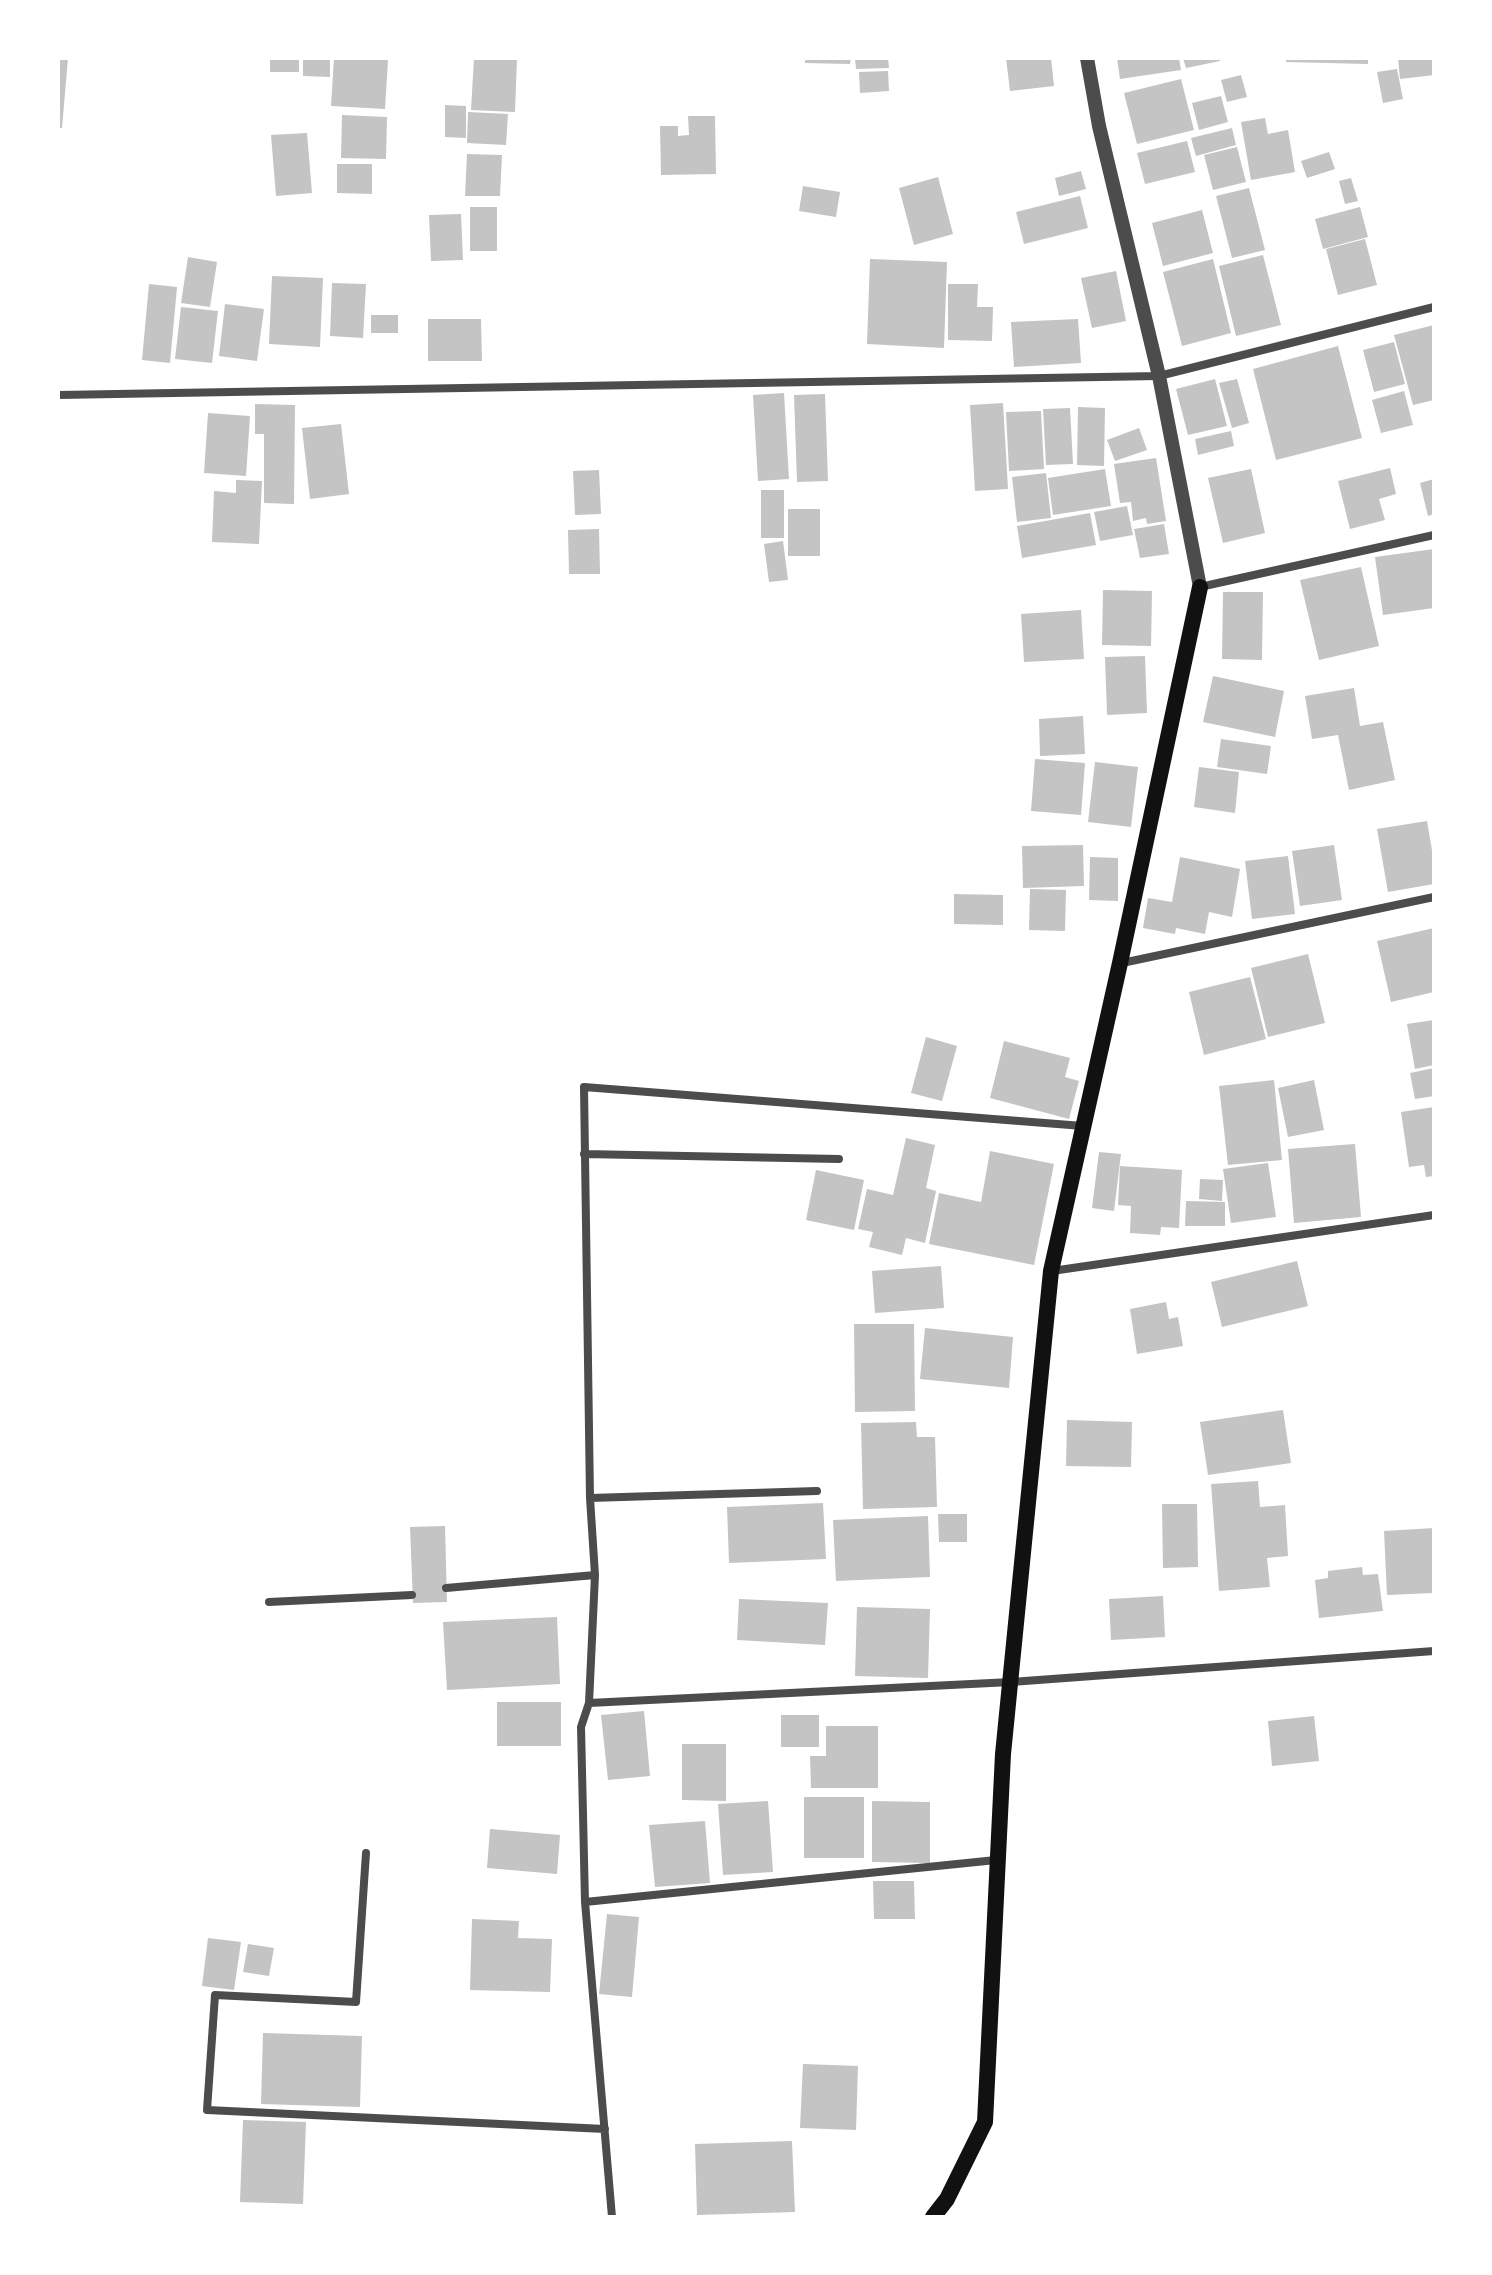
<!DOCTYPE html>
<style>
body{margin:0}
#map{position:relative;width:1492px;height:2275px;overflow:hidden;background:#fff;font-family:"IBM Plex Sans",sans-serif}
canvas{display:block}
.frame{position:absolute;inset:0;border:60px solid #fff;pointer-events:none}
</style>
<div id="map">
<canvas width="1492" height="2275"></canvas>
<div class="frame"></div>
</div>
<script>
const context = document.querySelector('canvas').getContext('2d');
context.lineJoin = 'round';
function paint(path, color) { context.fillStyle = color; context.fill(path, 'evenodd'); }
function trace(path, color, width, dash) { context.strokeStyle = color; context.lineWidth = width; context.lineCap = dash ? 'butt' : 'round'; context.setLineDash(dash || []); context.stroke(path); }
const building = new Path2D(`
 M58,58H68L62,128H58Z
 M270,58H299V72H270Z
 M303,58H330V77L303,76Z
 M334,58L388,60L385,109L331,106Z
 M474,58H517L515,112L471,110Z
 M805,58H851L850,64L805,63Z
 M855,58H888L889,68L856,69Z
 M1006,58H1051L1054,86L1010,91Z
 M1117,58H1179L1181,70L1120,79Z
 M1183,58H1220V61L1186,68Z
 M1286,58H1368V64L1286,62Z
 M1398,58H1434V75L1400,79Z
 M1397,69L1403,99L1383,103L1377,72Z
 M888,71L889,91L860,93L859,72Z
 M1241,75L1247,97L1227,102L1221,80Z
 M1181,79L1194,130L1137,144L1124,93Z
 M1221,96L1228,122L1199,130L1192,103Z
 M445,105L466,106V138L445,137Z
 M468,112L508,114L506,145L467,143Z
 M342,115L387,117L386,159L341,158Z
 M688,116H715L716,174L661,175L660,126H678V136L689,135Z
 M1265,118L1268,134L1288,130L1295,172L1251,180L1241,122Z
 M1232,128L1236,145L1196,156L1191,138Z
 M307,133L312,193L276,196L271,135Z
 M1187,141L1195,172L1145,184L1137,153Z
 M1237,147L1246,182L1213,190L1204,155Z
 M1329,152L1335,169L1307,178L1301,161Z
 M467,154L502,155L500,196H465Z
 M337,164H372V194L337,193Z
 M1081,171L1086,189L1059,196L1055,178Z
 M938,177L953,234L914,245L899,188Z
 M1351,178L1358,201L1345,204L1339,181Z
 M803,186L840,192L836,217L799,211Z
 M1249,188L1265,250L1232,258L1216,196Z
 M1080,196L1088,228L1024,244L1016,212Z
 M470,207H497V251H470Z
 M1360,207L1368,237L1323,249L1315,219Z
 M1202,210L1213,253L1163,266L1152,223Z
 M461,214L463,260L431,261L429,215Z
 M1365,239L1377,285L1338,295L1326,249Z
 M1263,255L1281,325L1236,336L1219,266Z
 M188,257L217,262L210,307L181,303Z
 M870,259L947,262L944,348L867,344Z
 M1213,259L1231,333L1182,346L1163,272Z
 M1116,271L1126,321L1092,328L1081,278Z
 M272,276L323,278L320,347L269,344Z
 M332,283L366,284L363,338L330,336Z
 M149,284L177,287L170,363L142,360Z
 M948,284H978L977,307H993L992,341L948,340Z
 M225,304L264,309L257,361L219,356Z
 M181,307L218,311L212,363L175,359Z
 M371,315H398V333H371Z
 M428,319H481L482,361H428Z
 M1078,319L1081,363L1014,367L1011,322Z
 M1434,325V400L1413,405L1394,335Z
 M1394,342L1405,384L1374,392L1363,350Z
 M1338,346L1362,438L1276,460L1253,369Z
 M1215,379L1227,426L1188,435L1176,389Z
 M1237,379L1249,423L1232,428L1219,383Z
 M1404,391L1413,425L1381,433L1372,400Z
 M784,393L789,479L758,481L753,395Z
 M825,394L828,481L797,482L794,395Z
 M1003,403L1008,489L975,491L970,405Z
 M255,404L295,405L294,504L264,503V434H255Z
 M1078,407L1105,408L1104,466L1077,465Z
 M1070,408L1073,464L1046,465L1043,409Z
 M1041,411L1044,469L1009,471L1006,412Z
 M208,413L250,416L246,476L204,473Z
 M341,424L349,494L310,499L302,428Z
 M1139,428L1147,450L1115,461L1107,440Z
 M1231,431L1234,446L1198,455L1195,439Z
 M1156,458L1166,521L1147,524L1146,518L1133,521L1131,502L1120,503L1114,464Z
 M1390,468L1396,494L1379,499L1385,520L1350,529L1338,481Z
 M1105,469L1111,506L1053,515L1048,478Z
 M1251,469L1265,533L1223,543L1208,478Z
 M599,470L601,514L575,515L573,471Z
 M1046,473L1051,518L1017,522L1012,477Z
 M1434,479V514L1428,516L1420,483Z
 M236,480L262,481L259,544L212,542L214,491L236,493Z
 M761,490H784V538H761Z
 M1127,506L1133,535L1100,541L1094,512Z
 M788,509H820V556H788Z
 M1090,513L1096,545L1022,558L1017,526Z
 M1164,524L1169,554L1140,558L1134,529Z
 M599,529L600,574H569L568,530Z
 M783,541L788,580L769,582L764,544Z
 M1434,549V608L1383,615L1375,557Z
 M1361,567L1379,646L1319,660L1300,580Z
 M1103,590L1152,591L1151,646L1102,645Z
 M1223,592H1263L1262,660L1222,659Z
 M1081,610L1084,659L1024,662L1021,614Z
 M1145,656L1147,713L1107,715L1105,657Z
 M1213,676L1284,691L1275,737L1203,722Z
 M1354,688L1360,726L1383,722L1395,780L1349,790L1338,735L1312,739L1305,696Z
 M1083,716L1085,754L1040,756L1039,719Z
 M1221,739L1271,746L1267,774L1217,767Z
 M1035,759L1085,763L1081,815L1031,811Z
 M1095,762L1138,767L1131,827L1088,822Z
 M1199,767L1239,772L1235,813L1194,807Z
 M1427,821L1434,862V884L1388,892L1377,829Z
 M1083,845L1084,886L1023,888L1022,846Z
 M1334,845L1342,900L1300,906L1292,851Z
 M1288,856L1295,914L1252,919L1245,861Z
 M1090,857L1118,858V901L1089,900Z
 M1180,857L1240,869L1232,917L1209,912L1205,934L1176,928L1175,934L1143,928L1148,898L1172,902Z
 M1030,889L1066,890L1065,931L1029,930Z
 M954,894L1003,895V925L954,924Z
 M1434,928V992L1391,1002L1377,941Z
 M1308,954L1325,1023L1268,1037L1251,968Z
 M1250,977L1266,1039L1204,1055L1189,992Z
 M1434,1020V1065L1415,1069L1407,1024Z
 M926,1037L957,1046L942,1101L911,1093Z
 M1004,1041L1070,1058L1065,1077L1079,1081L1069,1119L990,1098Z
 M1434,1068V1096L1415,1099L1410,1073Z
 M1274,1080L1282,1160L1228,1165L1219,1086Z
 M1314,1080L1324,1130L1288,1137L1278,1088Z
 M1434,1107V1176L1426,1177L1424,1165L1409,1167L1401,1112Z
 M906,1138L935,1145L926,1188L936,1191L925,1243L906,1238L902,1255L869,1247L873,1232L858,1229L867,1189L893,1195Z
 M1355,1144L1361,1217L1294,1223L1288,1149Z
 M990,1151L1054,1164L1034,1265L929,1244L939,1193L981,1202Z
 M1099,1152L1121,1154L1114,1211L1092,1208Z
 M1268,1163L1276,1217L1231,1223L1223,1169Z
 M1120,1166L1182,1170L1179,1228L1161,1227L1160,1235L1130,1233L1131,1206L1118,1205Z
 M816,1170L864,1180L854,1230L806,1220Z
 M1200,1179L1223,1180L1222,1201L1199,1199Z
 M1186,1201L1225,1202V1226H1185Z
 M1297,1261L1308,1306L1222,1327L1211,1282Z
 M941,1266L944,1308L875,1313L872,1271Z
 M1166,1302L1169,1319L1178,1317L1183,1346L1137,1354L1130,1309Z
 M854,1324H914L915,1411L855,1412Z
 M925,1328L1013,1337L1009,1388L920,1379Z
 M1283,1410L1291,1463L1208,1475L1200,1422Z
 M1067,1420L1132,1422L1131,1467L1066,1466Z
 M916,1422L917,1437H935L937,1507L863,1509L861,1423Z
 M1258,1481L1260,1507L1285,1505L1288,1556L1267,1558L1270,1587L1219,1591L1211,1484Z
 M823,1503L826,1559L729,1563L727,1507Z
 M1162,1504H1197L1198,1567L1163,1568Z
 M938,1514H967V1542H939Z
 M928,1516L930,1577L836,1581L833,1520Z
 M445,1526L447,1602L413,1603L410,1527Z
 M1434,1528V1593L1387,1595L1384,1531Z
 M1362,1567L1363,1575L1378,1574L1383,1611L1319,1618L1315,1580L1328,1578V1571Z
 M1163,1596L1165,1637L1111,1640L1109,1599Z
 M739,1599L828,1603L825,1645L737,1640Z
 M857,1607L930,1609L928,1678L855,1676Z
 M557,1617L560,1684L447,1690L443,1622Z
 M497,1702H561V1746H497Z
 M644,1711L650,1776L608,1780L601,1715Z
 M781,1715H819V1747H781Z
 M1314,1716L1319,1761L1272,1766L1268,1721Z
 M826,1726H878V1788H811L810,1756H826Z
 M682,1744H726V1801L682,1800Z
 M804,1797H864V1858H804Z
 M768,1801L773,1872L723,1875L718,1804Z
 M872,1801L930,1802V1863L872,1862Z
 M705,1821L710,1883L655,1887L649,1825Z
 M490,1829L560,1835L557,1874L487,1868Z
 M873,1881H914L915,1919H874Z
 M607,1914L639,1917L632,1997L599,1994Z
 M472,1919L519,1921L518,1938L552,1939L550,1992L470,1990Z
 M208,1938L241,1942L234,1990L202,1986Z
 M248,1944L274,1948L269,1976L243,1972Z
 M263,2033L362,2036L360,2107L261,2104Z
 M803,2064L858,2066L856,2130L800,2128Z
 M243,2120L306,2122L303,2204L240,2202Z
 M792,2141L795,2212L697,2215L695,2144Z`);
const minor = new Path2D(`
 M58,395L1159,376L1434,307
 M1200,587L1434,535
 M1122,963L1434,897
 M584,1154L839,1159
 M1052,1271L1434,1215
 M590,1498L817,1491
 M446,1588L595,1575
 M269,1602L412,1595
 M589,1703L1011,1682L1434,1651
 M366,1853L356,2002L215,1995L207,2110L605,2129
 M585,1902L996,1860
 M612,2217L585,1902L581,1727L589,1703L595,1575L590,1498L584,1087L1083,1126`);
const tertiary = new Path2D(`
 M1087,58L1099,126L1159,376L1200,587`);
const secondary = new Path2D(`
 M933,2217L947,2199L985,2122L1003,1754L1051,1271L1120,963L1200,587`);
paint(building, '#c4c4c4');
trace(minor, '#4c4c4c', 8);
trace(tertiary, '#4c4c4c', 14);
trace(secondary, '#111', 16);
</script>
